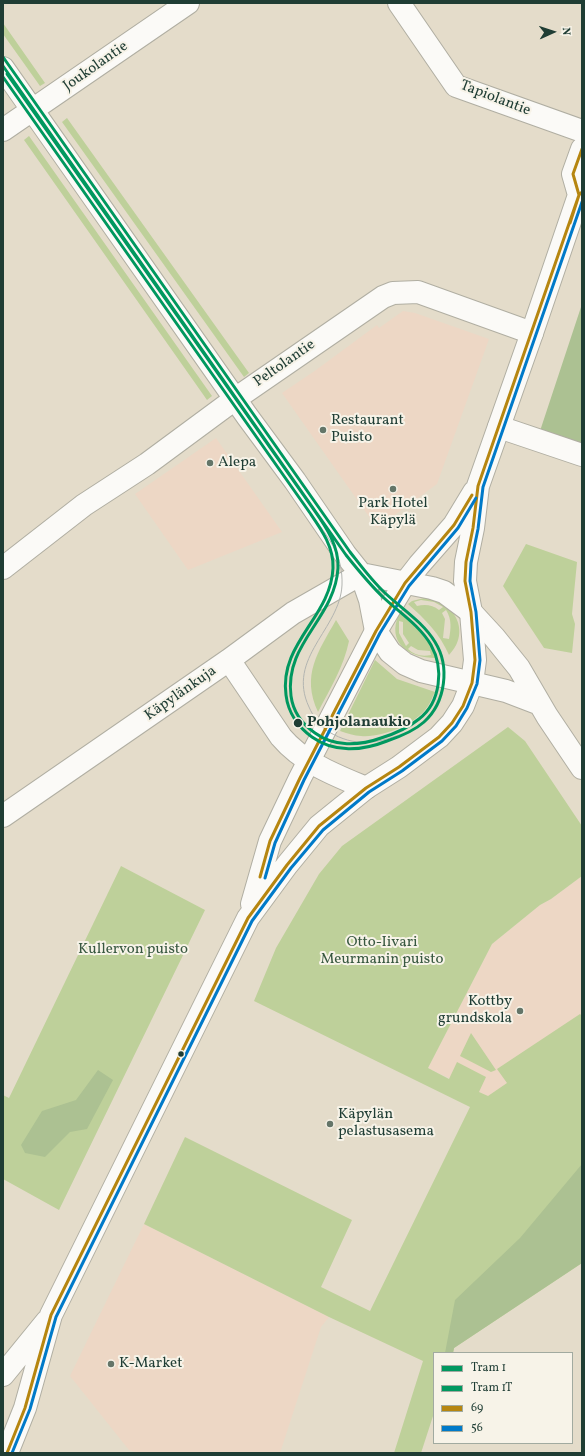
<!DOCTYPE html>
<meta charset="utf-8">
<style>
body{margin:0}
#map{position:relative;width:585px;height:1456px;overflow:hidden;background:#e4dcca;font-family:Vollkorn,serif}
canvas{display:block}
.frame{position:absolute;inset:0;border:4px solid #1f3d34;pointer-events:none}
.legend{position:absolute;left:433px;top:1352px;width:140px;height:92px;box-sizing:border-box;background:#f7f3e8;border:1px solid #a1aaa0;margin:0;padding:5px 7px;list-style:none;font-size:12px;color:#1f3d34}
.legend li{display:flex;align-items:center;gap:8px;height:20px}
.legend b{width:20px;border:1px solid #a1aaa0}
.north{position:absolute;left:533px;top:12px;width:40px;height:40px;-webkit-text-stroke:3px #f7f3e8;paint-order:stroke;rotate:87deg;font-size:11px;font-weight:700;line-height:16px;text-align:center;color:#1f3d34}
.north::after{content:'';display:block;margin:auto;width:14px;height:18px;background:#1f3d34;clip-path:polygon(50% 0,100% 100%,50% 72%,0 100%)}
</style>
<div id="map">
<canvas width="585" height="1456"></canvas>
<div class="frame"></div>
<ul class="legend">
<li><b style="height:5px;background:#00985f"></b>Tram 1</li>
<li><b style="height:5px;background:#00985f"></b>Tram 1T</li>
<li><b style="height:5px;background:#b68610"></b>69</li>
<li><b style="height:5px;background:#007ac9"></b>56</li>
</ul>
<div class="north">N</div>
</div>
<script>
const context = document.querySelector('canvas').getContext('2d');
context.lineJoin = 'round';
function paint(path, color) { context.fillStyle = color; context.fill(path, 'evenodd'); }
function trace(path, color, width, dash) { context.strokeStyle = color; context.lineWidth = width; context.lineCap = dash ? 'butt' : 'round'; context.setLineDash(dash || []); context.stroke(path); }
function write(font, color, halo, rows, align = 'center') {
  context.font = font + ' Vollkorn,serif'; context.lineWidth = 4; context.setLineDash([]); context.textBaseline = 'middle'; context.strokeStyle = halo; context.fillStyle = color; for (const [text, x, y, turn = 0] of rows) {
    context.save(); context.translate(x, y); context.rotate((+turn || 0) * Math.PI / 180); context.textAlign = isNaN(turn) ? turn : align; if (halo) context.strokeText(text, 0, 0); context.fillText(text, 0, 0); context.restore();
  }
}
const built = new Path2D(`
 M403,311L415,313L489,339L437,484L377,528L282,393L316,370L377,325L379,328Z
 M216,438L282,532L188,570L135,494Z
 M582,876V1107L529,1116L428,1068L492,944L540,905L551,899Z
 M144,1224L329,1317L321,1327L280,1453H139L129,1450L70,1376Z`);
const green = new Path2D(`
 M3,23L45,83L40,86L3,34Z
 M67,118L249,373L244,377L62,122Z
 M29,136L212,396L207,400L24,140Z
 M526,544L577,562L572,614L575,624L572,653L544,648L503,586Z
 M424,598C454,599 472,632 449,655C440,634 425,619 408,604L412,601ZM421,600L434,602L443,607L439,610C433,605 425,604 417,606L414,602ZM446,610C452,619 451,629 449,639L443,638L445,619L442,613Z
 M400,613C415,626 430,639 436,658C409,658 386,643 399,614ZM399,621L403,622V634L409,643L406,646L399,633ZM411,646L418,650L430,651L431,655C422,657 414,655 408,649Z
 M336,620L349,641C344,666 330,689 318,712C301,675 318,652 336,620Z
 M375,660L397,679L435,692C432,697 431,702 428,706C417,724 382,738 361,736C354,736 347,733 340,731Z
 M508,727L525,741L582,826V876L551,899L540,905L492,944L428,1068L449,1079L457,1062L486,1077L479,1092L488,1096L507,1083L497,1069L580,1014L582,1016V1263L454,1348L453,1353H434V1413L421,1453H394L423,1361L329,1317L144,1224L185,1137L352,1220L321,1287L370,1311L470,1107L254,1001L276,948L319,874L342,846Z
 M121,866L205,910L59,1210L3,1179V1095L9,1098Z
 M471,1033L496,1070L491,1072L460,1056Z`);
const forest = new Path2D(`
 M582,304V443L540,431Z
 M98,1070L113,1080L87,1129L70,1132L45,1157L25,1153L21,1145L42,1111L76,1100Z
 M582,1164V1263L454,1348L453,1353H445L455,1300L520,1238Z`);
const minor = new Path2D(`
 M399,3L456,86L582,131
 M3,68L247,416L295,481L345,554L361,574L370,600L376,631L390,652L405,664L421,671L506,691L540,704
 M3,130L188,3
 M499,427L582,455
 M3,568L84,505L147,464L235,399L383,297L393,293L418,292L532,333
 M361,574L432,588L444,592L471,612L494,637L519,668L547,716L582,768
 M229,660L281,737C303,763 335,775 366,788
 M3,816L229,660L293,613L361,574`);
const major = new Path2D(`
 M579,195L573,174L582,149
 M252,904L270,841L300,778L376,631L405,583L419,565L454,525L474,492
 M3,1375L47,1321
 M7,1453L25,1408L51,1315L248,918L287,865L319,826L366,788L399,767L439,737L452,723L463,706L472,683L475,660L471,612L465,581L466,562L473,528L478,486L532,333L579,195L582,192`);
const tram = new Path2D(`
 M315,519C331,541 343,557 342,585C340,629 286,658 309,707C313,716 320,727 329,732C355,747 375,744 402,734`);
const bus1 = new Path2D(`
 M570,223L579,195L573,174L582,149
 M260,877L270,841L300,778L376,631L405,583L454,525L472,495
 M7,1453L25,1408L51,1315L248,918L287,865L319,826L366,788L399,767L439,737L452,723L463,706L472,683L475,660L471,612L465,581L466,562L473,528L478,486L579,195L582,192`);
const bus2 = new Path2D(`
 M265,878L275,843L304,780L380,633L409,586L458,528L476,498
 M12,1453L30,1409L56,1317L252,921L291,868L323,830L369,792L402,771L442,741L456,726L467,708L477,684L480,660L476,612L470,581L471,563L478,529L483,487L582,202`);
const tram1 = new Path2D(`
 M3,57L350,552C361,566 372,581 385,593C402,609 423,622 435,642C450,666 446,702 424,722C414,731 399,737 387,741C362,751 334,753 312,737C298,727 288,712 286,695C279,643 331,617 333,568C334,547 321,529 310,513L3,77`);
const tram2 = new Path2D(`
 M3,66L346,555C358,570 370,585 384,598C400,613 420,626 431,645C444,668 441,702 419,719C408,728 394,734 381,738C359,746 334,747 315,733C302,724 293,711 291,696C284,643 335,619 338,568C339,546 326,527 314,510L7,74`);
const markers = [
 [323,430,4,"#647568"],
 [210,463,4,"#647568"],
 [393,489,4,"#647568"],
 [298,723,5,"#1f3d34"],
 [520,1011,4,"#647568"],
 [181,1054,3.5,"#1f3d34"],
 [330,1124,4,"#647568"],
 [111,1364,4,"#647568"]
];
const streetNames = [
 ["Joukolantie",96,67,-35],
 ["Tapiolantie",495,99,21],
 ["Peltolantie",285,364,-35],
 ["Käpylänkuja",181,694,-35]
];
const poiNames = [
 ["Restaurant",331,421],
 ["Puisto",331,438],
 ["Alepa",218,463],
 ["Park Hotel",393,504,"center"],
 ["Käpylä",393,521,"center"],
 ["Kottby",512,1002,"right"],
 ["grundskola",512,1019,"right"],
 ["Käpylän",338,1115],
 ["pelastusasema",338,1132],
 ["K-Market",119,1364]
];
const stopNames = [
 ["Pohjolanaukio",307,723]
];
const parkNames = [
 ["Otto-Iivari",382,943],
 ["Meurmanin puisto",382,960],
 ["Kullervon puisto",133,950]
];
paint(built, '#edd7c5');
paint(green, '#bed09a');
paint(forest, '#acc192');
trace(minor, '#b0aea2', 24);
trace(major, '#b0aea2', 24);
trace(minor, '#fbfaf7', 22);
trace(major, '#fbfaf7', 22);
trace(tram, '#b2b4b0', 1);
trace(bus1, '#b68610', 3);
trace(bus2, '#007ac9', 3);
trace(tram1, '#00985f', 3);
trace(tram2, '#00985f', 3);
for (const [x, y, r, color] of markers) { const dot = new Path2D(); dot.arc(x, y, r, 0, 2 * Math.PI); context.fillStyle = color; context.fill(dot); trace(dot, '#f7f3e8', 1.5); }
write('15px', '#1f3d34', '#f7f3e8', streetNames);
write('15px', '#1f3d34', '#f7f3e8', poiNames, 'left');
write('bold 15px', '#1f3d34', '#f7f3e8', stopNames, 'left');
write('15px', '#385840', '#f7f3e8', parkNames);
</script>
